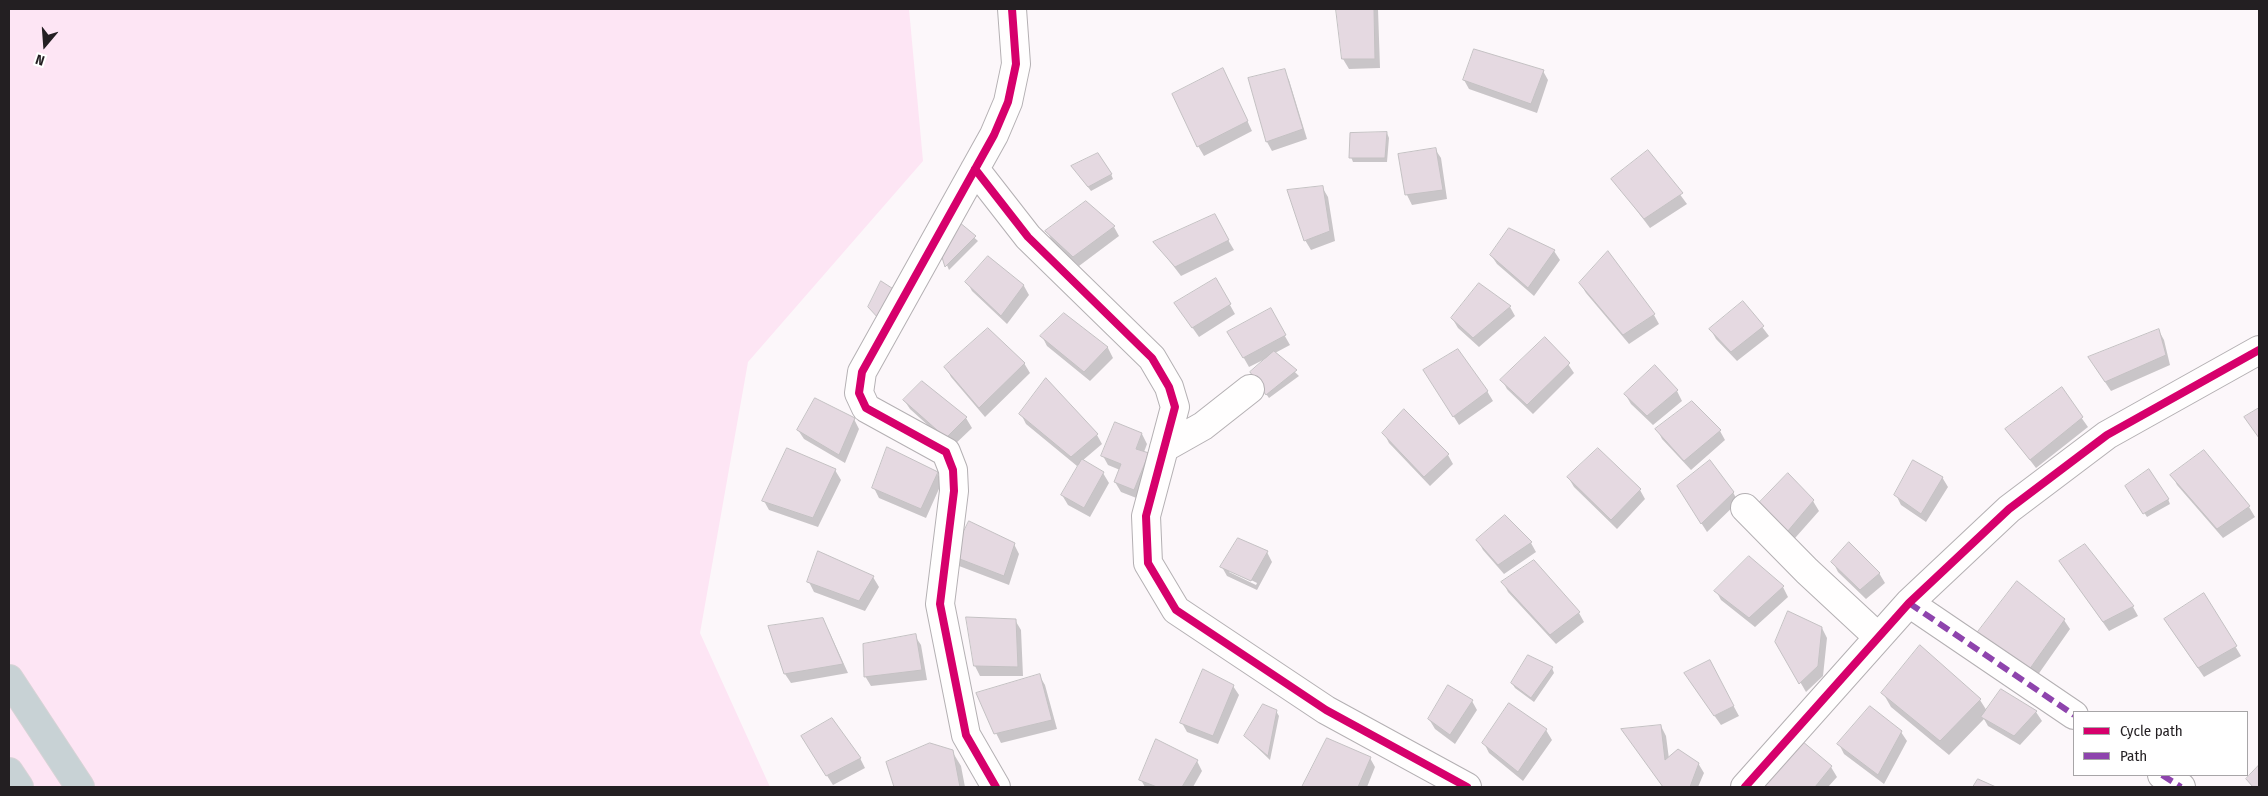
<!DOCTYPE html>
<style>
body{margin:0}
#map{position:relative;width:2268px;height:796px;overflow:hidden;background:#fcf7fa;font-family:"Fira Sans Condensed",sans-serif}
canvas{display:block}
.frame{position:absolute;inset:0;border:10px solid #231f22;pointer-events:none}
.legend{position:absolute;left:2073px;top:711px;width:175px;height:65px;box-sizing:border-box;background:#fff;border:1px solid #a7a5a7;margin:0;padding:6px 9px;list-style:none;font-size:15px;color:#231f22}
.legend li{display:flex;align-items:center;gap:10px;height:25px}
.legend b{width:25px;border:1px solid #a7a5a7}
.north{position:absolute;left:20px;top:20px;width:50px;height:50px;-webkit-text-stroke:4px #fff;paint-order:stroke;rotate:198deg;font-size:14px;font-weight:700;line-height:20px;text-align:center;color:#231f22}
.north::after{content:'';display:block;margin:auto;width:18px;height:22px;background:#231f22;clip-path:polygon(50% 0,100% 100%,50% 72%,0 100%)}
</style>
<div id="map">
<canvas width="2268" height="796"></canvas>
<div class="frame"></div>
<ul class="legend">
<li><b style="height:6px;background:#d6006c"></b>Cycle path</li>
<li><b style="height:6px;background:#8e44ad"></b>Path</li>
</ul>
<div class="north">N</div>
</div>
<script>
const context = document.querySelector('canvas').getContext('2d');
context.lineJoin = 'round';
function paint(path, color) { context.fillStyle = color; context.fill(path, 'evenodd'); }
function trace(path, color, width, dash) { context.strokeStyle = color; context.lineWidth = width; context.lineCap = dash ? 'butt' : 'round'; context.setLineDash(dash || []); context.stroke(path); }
const green = new Path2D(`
 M9,9H909L923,161L748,362L700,633L770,787H9Z`);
const shadow = new Path2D(`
 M1337,9H1378L1380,68L1349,69L1343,59Z
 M1284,71L1289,80L1307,139L1272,151L1267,142Z
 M1543,71L1548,80L1537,113L1469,89L1464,80Z
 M1228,79L1252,131L1204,156L1198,146Z
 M1387,133L1389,138L1387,162H1353L1351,157Z
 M1435,149L1441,158L1447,199L1412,205L1407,195L1400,155Z
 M1648,151L1687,204L1650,228L1613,179Z
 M1075,170L1111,174L1113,179L1091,191Z
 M1322,187L1328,197L1335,241L1311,250L1305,240Z
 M1214,216L1234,250L1181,276L1155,242Z
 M959,224L978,241L949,270L941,251Z
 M1114,227L1119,236L1079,266L1052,241L1047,231Z
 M1554,251L1560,260L1534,296L1497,264L1491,255Z
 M988,258L1024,286L1029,295L1007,324L972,291L967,282Z
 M1216,280L1235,314L1199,337L1175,303Z
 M1580,283L1654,315L1659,324L1629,344L1586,293Z
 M1743,302L1769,336L1737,361L1716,339L1711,330Z
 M1510,307L1515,316L1479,347L1458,328L1452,318Z
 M1270,310L1290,345L1275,353L1299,376L1269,398L1254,377L1267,358L1249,367L1229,332Z
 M1064,314L1108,348L1113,358L1090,381L1047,346L1042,336Z
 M2159,331L2164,340L2170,365L2111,391L2095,367Z
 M1024,363L1030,373L985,417L951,377L946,367Z
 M1568,364L1574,373L1533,414L1507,389L1502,380Z
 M1431,380L1487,391L1493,401L1459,425Z
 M922,383L966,418L972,428L952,447L910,409L904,400Z
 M2061,389L2088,427L2036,468L2006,429Z
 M1677,391L1682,401L1653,425L1631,404L1625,394Z
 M1021,414L1097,435L1102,444L1082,461L1103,473L1109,483L1090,517L1068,505L1062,495L1082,462L1077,466L1026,424Z
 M854,419L859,429L845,463L804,439L798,430Z
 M1115,424L1142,434L1147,444L1144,452L1153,464L1139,499L1121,492L1115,482L1120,470L1108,465L1103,456Z
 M1657,429L1720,431L1725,440L1691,470L1662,439Z
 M1384,433L1448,455L1453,464L1430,486L1389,443Z
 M2203,452L2249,507L2255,517L2223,538L2177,485L2172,475Z
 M835,470L841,480L818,527L769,510L764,501Z
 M937,473L942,482L926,518L879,498L874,488Z
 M1788,475L1813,501L1819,511L1788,546L1765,514Z
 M1568,477L1640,490L1645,499L1617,529L1574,487Z
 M1942,477L1948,487L1926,522L1901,505L1896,495Z
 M2127,486L2168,499L2170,504L2147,517Z
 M1733,492L1738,502L1707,532L1684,496Z
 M1505,517L1531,543L1536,552L1504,574L1483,550L1478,541Z
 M1014,544L1019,554L1009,585L959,566L954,556Z
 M2085,545L2133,607L2138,616L2109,631L2060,561Z
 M1267,552L1272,562L1257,590L1227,576L1222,567ZM1229,569L1257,583L1256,585L1229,572Z
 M818,553L873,577L879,587L865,611L814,592L809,582Z
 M1833,562L1879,573L1885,583L1866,599L1838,572Z
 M1503,582L1579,613L1584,622L1556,644L1508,592Z
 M1783,587L1788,597L1755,627L1721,600L1716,591Z
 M2204,594L2241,656L2204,677L2171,629Z
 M1015,620L1021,630L1023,676H980L975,666Z
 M2064,620L2070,629L2035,679L1978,633Z
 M1822,628L1827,638L1823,676L1806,692L1777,642Z
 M828,629L848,673L791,683L785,674Z
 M915,636L921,645L927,680L871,686L865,676Z
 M1920,647L1980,700L1987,711L2036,712L2042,721L2020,745L1988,726L1984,719L1949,755L1891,707L1883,693Z
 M1552,668L1554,673L1534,702L1515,688L1512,683Z
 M1715,672L1739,716L1721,725L1691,683Z
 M1039,675L1045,685L1057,729L1001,743L996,733Z
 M1233,686L1239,695L1218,744L1187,732L1182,723Z
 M1472,701L1477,710L1455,744L1435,729L1429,719Z
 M1276,711L1279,716L1270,760L1245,736Z
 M1661,726L1666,736L1669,759L1698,763L1704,773L1698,787H1663L1623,730Z
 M1546,730L1552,740L1523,781L1489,753L1484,743Z
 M1901,732L1907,741L1884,784L1844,754L1839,744Z
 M1328,740L1370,758L1375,767L1367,787H1304Z
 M1802,743L1831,767L1837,777L1828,787H1765Z
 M808,746L860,758L865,768L833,785Z
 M952,751L961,766L965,787H896L887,763Z
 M1197,761L1202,771L1193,787H1145L1141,780Z`);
const building = new Path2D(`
 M1336,9H1374L1375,59H1342Z
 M1474,49L1544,70L1531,104L1463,80Z
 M1223,68L1248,121L1197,147L1172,94Z
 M1285,69L1303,129L1266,142L1248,78Z
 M1387,132L1385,158H1349L1350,133Z
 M1436,148L1443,190L1405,195L1398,154Z
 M1648,150L1683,193L1644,219L1611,179Z
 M1098,153L1112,174L1088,187L1071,166Z
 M1323,186L1330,231L1304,241L1287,190Z
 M1086,201L1115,226L1073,257L1045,231Z
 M1215,214L1229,240L1175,267L1153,242Z
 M959,222L976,236L945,267L940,251Z
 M1509,228L1555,250L1528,288L1490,255Z
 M1608,251L1655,314L1623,335L1579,283Z
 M988,256L1024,285L1001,316L965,282Z
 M1216,278L1231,304L1192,328L1174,303Z
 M881,281L898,292L880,320L868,307Z
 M1479,283L1511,306L1473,338L1451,318Z
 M1743,301L1764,326L1731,352L1709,329Z
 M1271,308L1286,335L1243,358L1227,332Z
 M1064,313L1108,347L1084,372L1040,336Z
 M988,328L1025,363L979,408L944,367Z
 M2159,329L2166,355L2105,382L2088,357Z
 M1545,337L1570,363L1527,405L1500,380Z
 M1458,349L1488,391L1453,417L1423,370Z
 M1274,351L1297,370L1266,395L1250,372Z
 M1655,365L1678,390L1647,416L1624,394Z
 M1046,378L1098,434L1071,457L1019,414Z
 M922,381L967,417L946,438L903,400Z
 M2062,387L2083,417L2030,460L2005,429Z
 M815,398L855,418L839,455L797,430Z
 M1692,401L1721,430L1684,461L1655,429Z
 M2259,408V438L2244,417Z
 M1404,409L1449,454L1424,477L1382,433Z
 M1115,422L1142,433L1136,449L1149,453L1134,490L1114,482L1121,464L1101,456Z
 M887,447L938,472L921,509L872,488Z
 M787,448L836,469L813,518L762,501Z
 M1598,448L1641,489L1611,520L1567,477Z
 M2204,450L2250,506L2217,529L2170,475Z
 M1082,459L1104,472L1084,508L1061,495Z
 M1710,460L1734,492L1701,524L1677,486Z
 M1913,460L1943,477L1921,514L1894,495Z
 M2149,469L2169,499L2143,514L2125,486Z
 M1788,473L1814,500L1782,538L1758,504Z
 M1505,515L1532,542L1498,565L1476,540Z
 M969,521L1015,543L1004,576L952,556Z
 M1238,538L1268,551L1251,581L1220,567Z
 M1849,542L1880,573L1860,590L1831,562Z
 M2085,544L2134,606L2103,622L2059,561Z
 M818,551L874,576L859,601L807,582Z
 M1749,556L1784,586L1749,618L1714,591Z
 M1534,560L1580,612L1550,635L1501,582Z
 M2017,581L2065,619L2029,670L1977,633Z
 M2204,593L2237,646L2198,668L2164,619Z
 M1788,611L1822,627L1818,666L1799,684L1775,642Z
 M966,617L1016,619L1018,667L974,666Z
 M823,618L843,664L784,674L768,626Z
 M916,634L922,670L864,677L863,644Z
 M1920,645L1981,699L1940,741L1881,693Z
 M1528,655L1553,667L1531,698L1511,683Z
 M1710,660L1734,706L1714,716L1684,673Z
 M1203,669L1234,685L1213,736L1180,723Z
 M1040,674L1052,720L994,734L976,693Z
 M1448,685L1473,700L1450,735L1428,719Z
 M2001,689L2037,711L2014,736L1981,717Z
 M1509,703L1547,729L1518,772L1482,743Z
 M1263,704L1277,710L1268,756L1244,736Z
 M1870,706L1902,731L1878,775L1837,744Z
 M832,718L861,758L826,776L801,736Z
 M1661,725L1665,760L1678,749L1699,763L1690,787H1663L1621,729Z
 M1327,738L1371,757L1358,787H1302Z
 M1156,739L1198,760L1182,787H1157L1139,780Z
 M1802,741L1832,766L1815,787H1764Z
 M930,743L953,750L960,787H894L886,762Z
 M2259,765V787H2253L2246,779Z
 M1978,779L1996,787H1973Z`);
const minor = new Path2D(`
 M975,169L1028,237L1152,358L1169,387L1175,407L1146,516L1148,563L1176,610L1326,710L1467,787
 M1164,448L1203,426L1250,389
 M1745,508L1807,571L1878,637
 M1909,603L2074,715
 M2162,775L2181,787
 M996,787L966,735L940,604L954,491L953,470L946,452L866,408L859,393L862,372L994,135L1008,102L1016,64L1012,9
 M1745,787L1909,603L2009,509L2107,435L2259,350`);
const highway = new Path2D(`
 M9,679L80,787
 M9,772L19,787`);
const quiet = new Path2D(`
 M1909,603L2074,715
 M2162,775L2181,787`);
const cycleway = new Path2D(`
 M975,169L1028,237L1152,358L1169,387L1175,407L1146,516L1148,563L1176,610L1326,710L1467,787
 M996,787L966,735L940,604L954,491L953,470L946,452L866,408L859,393L862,372L994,135L1008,102L1016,64L1012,9
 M1745,787L1909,603L2009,509L2107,435L2259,350`);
paint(green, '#fde5f4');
paint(shadow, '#0003');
paint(building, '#e5d9e1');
trace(building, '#c4c1c3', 1);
trace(minor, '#b4b0b3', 30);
trace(highway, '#d7d3d6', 30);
trace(minor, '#fffefe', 28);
trace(highway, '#c8d2d5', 28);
trace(quiet, '#8e44ad', 6, [12, 6]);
trace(cycleway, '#d6006c', 8);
</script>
